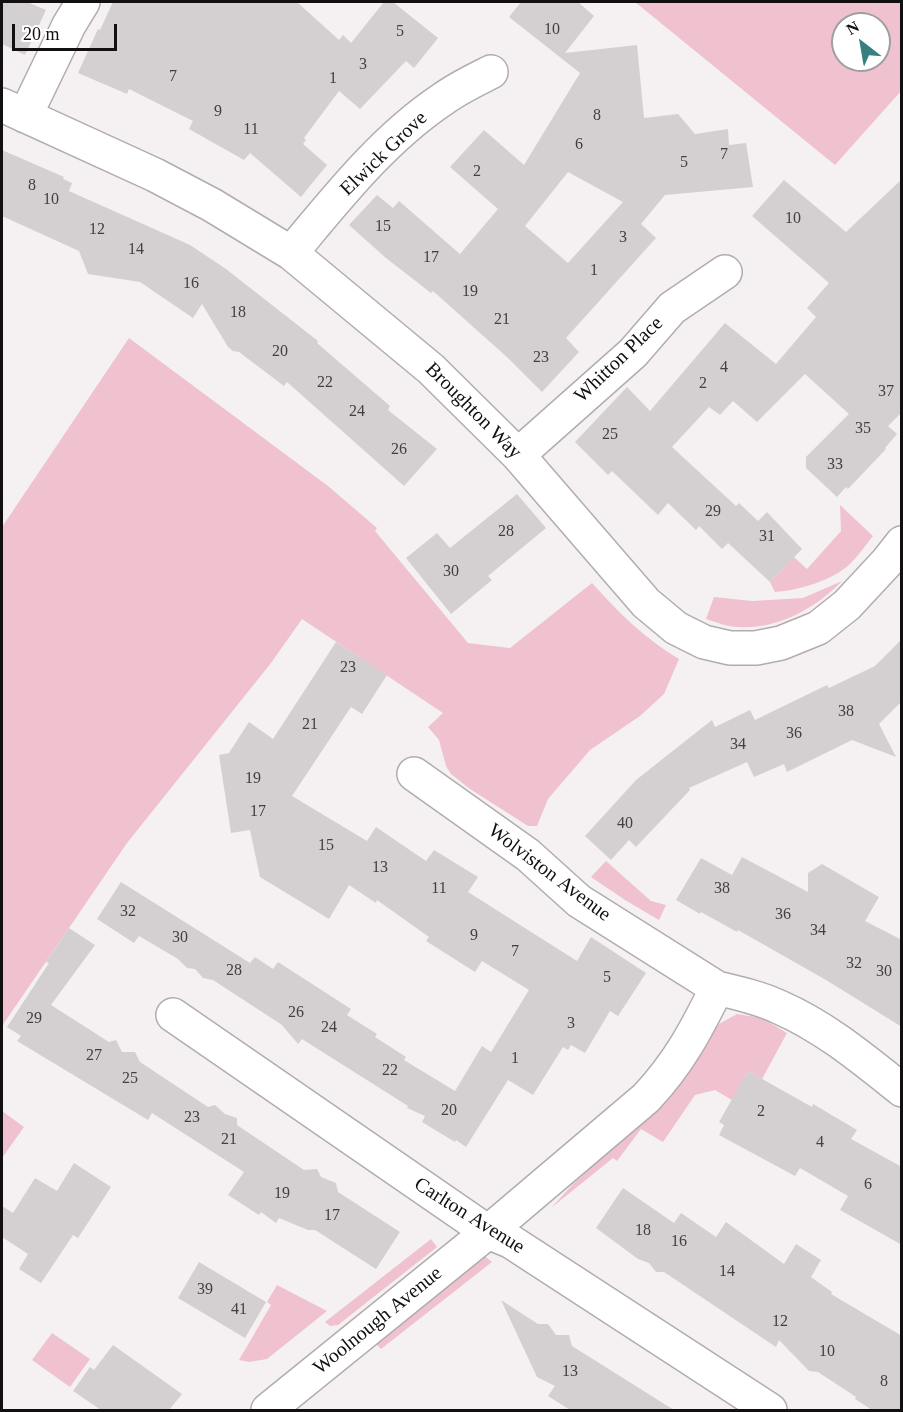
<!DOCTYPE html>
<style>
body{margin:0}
#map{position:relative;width:903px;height:1412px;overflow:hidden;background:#f5f1f2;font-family:"Times New Roman",serif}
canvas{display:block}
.frame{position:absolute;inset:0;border:3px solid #110f10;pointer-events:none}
.north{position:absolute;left:831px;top:12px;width:60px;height:60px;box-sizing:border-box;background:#fff;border:2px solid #a09f9f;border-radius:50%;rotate:329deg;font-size:16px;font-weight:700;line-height:24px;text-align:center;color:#110f10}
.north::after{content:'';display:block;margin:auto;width:21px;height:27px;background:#38807f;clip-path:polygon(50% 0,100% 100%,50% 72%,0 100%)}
.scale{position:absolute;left:12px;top:24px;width:105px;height:27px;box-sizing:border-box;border:3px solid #110f10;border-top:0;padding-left:8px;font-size:18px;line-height:21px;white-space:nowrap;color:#110f10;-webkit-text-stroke:4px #fff;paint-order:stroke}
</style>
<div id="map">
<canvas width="903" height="1412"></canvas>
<div class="frame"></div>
<div class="north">N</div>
<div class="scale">20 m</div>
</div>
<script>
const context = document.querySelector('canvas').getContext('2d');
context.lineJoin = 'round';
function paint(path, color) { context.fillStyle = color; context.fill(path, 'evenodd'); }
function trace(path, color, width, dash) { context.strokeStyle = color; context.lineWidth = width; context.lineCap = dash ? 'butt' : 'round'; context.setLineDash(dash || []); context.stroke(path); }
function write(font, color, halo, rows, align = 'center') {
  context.font = font + ' "Times New Roman",serif'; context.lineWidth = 4.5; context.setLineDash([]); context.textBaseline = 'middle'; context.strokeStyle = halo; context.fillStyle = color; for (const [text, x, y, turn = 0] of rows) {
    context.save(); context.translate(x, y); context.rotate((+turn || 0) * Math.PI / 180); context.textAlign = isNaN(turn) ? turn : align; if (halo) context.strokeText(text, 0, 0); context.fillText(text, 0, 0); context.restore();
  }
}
const green = new Path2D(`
 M635,2H901V91L835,165ZM843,24H879V60H843Z
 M129,338L328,486L377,528L375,531L468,643L510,648L592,583C618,612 645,639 679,659L664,694L640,716L590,750L548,799L537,826H528L470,789L451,774L446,766L439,740L428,727L443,713L302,619L271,663L127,843L2,1026V527Z
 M840,505L873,536C866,545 858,556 849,565C830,581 800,590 775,592L770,582L794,557L807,569L841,531Z
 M842,581C816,608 777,630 738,627C727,627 716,622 706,619L714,597L752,601L803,598Z
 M606,861L651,901L666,905L659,920L625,900L591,877Z
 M737,1014L762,1018L787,1033L762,1079L748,1071L732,1100L715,1090L695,1095L663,1142L641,1129L617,1161L613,1158L551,1208L574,1183L627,1135L668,1089L719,1024Z
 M2,1111L24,1127L2,1158Z
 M431,1239L437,1247L338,1325L330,1326L325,1322Z
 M482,1257H486L492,1262L381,1349L375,1343Z
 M277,1285L327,1311L267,1359L249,1362L239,1360L271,1305L267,1302Z
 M52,1333L90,1359L70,1387L32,1360Z`);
const building = new Path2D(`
 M2,2H27L46,10L25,55L2,44Z
 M113,2H297L339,40L343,35L351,43L384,2H393L438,38L414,68L406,61L360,109L339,91L304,138L306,140L303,144L327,165L301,197L250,153L244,160L189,129L193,121L129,89L127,94L78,73L98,29L100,30Z
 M521,2H578L594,16L565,53L637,45L644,118L678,114L695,134L728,129L729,145L746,143L753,187L665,195L641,224L656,238L566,338L579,352L542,392L508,358L433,291L431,293L386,258L349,225L377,195L393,208L399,201L460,254L498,209L450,167L484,130L524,165L580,73L509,17ZM568,172L623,202L568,263L525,226Z
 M2,150L64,177L63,179L72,183L69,191L190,245L226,269L318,341L317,343L390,406L388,410L437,449L404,486L287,382L284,386L239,352L233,351L228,347L202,304L193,318L140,282L88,274L79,251L2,216Z
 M902,179V412L888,426L897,434L885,448L886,449L848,489L846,487L837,497L806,468V457L849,414L805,374L757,422L733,401L720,415L709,407L672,447L736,506L739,503L758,521L767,512L802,549L770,582L728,543L722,549L699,526L696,530L668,503L658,515L612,471L608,475L575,442L627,387L650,411L725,323L776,364L816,317L807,308L829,283L752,216L784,180L846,232Z
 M517,494L546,528L488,576L492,580L451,614L406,558L437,533L450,548Z
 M902,639L901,702L879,724L896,757L852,740L787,772L784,764L754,777L747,762L689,788L690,790L636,847L629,840L611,860L585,836L636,780L712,720L715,727L750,710L755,720L827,685L829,688L875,666Z
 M336,642L387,675L362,714L351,707L292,796L367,841L376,827L426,861L434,850L478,877L468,892L577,961L591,937L646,973L618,1016L610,1011L585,1053L571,1045L568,1050L563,1047L533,1095L508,1080L466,1147L456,1140L455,1142L422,1122L425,1116L407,1108L408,1106L302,1039L298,1044L282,1025L213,980L203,978L195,969L187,968L178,959L139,936L134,943L97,919L121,882L250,963L255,957L273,969L278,962L351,1009L347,1015L377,1034L375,1037L406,1057L404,1060L455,1091L482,1046L491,1052L529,990L482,961L475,972L426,941L429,937L377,900L376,903L349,885L329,919L260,877L250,830L231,833L219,755L229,753L249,722L273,739Z
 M742,857L808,892V873L822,864L879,897L865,921L902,940V1027L826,980L738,930L737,932L701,912L700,914L676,900L701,858L732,875Z
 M69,928L95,945L51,1005L109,1042L116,1040L122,1052H135L140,1062L208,1107L215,1105L225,1114L237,1118V1125L304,1170L317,1169L321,1177L336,1183L338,1192L400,1232L376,1269L315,1230H308L279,1218L276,1223L261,1212L259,1215L228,1195L244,1172L152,1113L148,1120L17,1041L21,1036L7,1027L49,963L46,962Z
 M748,1071L812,1107L813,1104L857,1130L851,1139L902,1167V1245L840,1210L848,1196L800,1168L795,1176L719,1135L724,1125L719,1122Z
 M74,1163L111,1187L78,1238L73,1235L41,1283L19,1269L28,1254L2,1237V1206L13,1213L35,1178L57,1191Z
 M623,1188L674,1223L681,1213L716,1237L726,1222L784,1264L796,1244L821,1260L811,1277L832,1292L831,1294L902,1336V1410H872L855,1399L856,1397L818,1372L809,1371L779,1340L776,1347L664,1272H656L649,1263L638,1259L596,1228Z
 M199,1262L266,1302L245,1338L178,1298Z
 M501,1300L538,1324H548L556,1335H569L572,1346L674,1410H570L548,1396L555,1386L537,1377Z
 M113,1345L182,1394L169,1410H101L73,1391L90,1367L94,1370Z`);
const minor = new Path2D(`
 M2,105L155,175L212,205L291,253L431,369L518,455L646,603L676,628L704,642L730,648H756L781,643L818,628L847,605L887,562L902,543
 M25,116L69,25L83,2
 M291,253C337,198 383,139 443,99C458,88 475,80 491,72
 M518,455L633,353L672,308L725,272
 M414,774L528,855L579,901L717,988C738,993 760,998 779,1007C825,1027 863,1059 902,1090
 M173,1015L488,1232L510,1241L770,1410
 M268,1410L488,1232L646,1098C679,1063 696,1030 717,988`);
const numberNames = [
 ["10",552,30],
 ["5",400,32],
 ["3",363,65],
 ["7",173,77],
 ["1",333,79],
 ["9",218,112],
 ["8",597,116],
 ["11",251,130],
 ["6",579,145],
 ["7",724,155],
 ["5",684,163],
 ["2",477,172],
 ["8",32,186],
 ["10",51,200],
 ["10",793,219],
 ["15",383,227],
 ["12",97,230],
 ["3",623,238],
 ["14",136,250],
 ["17",431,258],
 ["1",594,271],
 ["16",191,284],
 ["19",470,292],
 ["18",238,313],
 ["21",502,320],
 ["20",280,352],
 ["23",541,358],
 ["4",724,368],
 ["22",325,383],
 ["2",703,384],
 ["37",886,392],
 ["24",357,412],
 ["35",863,429],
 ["25",610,435],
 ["26",399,450],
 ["33",835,465],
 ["29",713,512],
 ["28",506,532],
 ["31",767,537],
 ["30",451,572],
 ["23",348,668],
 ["38",846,712],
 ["21",310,725],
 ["36",794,734],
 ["34",738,745],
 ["19",253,779],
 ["17",258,812],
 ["40",625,824],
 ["15",326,846],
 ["13",380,868],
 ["11",439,889],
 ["38",722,889],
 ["32",128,912],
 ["36",783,915],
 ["34",818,931],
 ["9",474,936],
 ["30",180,938],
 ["7",515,952],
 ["32",854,964],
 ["28",234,971],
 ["30",884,972],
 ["5",607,978],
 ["26",296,1013],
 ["29",34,1019],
 ["3",571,1024],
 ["24",329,1028],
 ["27",94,1056],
 ["1",515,1059],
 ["22",390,1071],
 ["25",130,1079],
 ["20",449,1111],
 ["2",761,1112],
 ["23",192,1118],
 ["21",229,1140],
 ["4",820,1143],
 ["6",868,1185],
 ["19",282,1194],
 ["17",332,1216],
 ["18",643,1231],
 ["16",679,1242],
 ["14",727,1272],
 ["39",205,1290],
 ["41",239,1310],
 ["12",780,1322],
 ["10",827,1352],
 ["13",570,1372],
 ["8",884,1382]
];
const streetNames = [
 ["Elwick Grove",384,154,-44],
 ["Whitton Place",619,360,-44],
 ["Broughton Way",473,411,45],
 ["Wolviston Avenue",549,873,37],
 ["Carlton Avenue",469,1216,32],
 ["Woolnough Avenue",378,1321,-39]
];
paint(green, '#f0c1cf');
paint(building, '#d4cfd1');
trace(minor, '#b1adae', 36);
trace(minor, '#fff', 33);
write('16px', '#423f40', null, numberNames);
write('20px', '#110f10', '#fff', streetNames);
</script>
